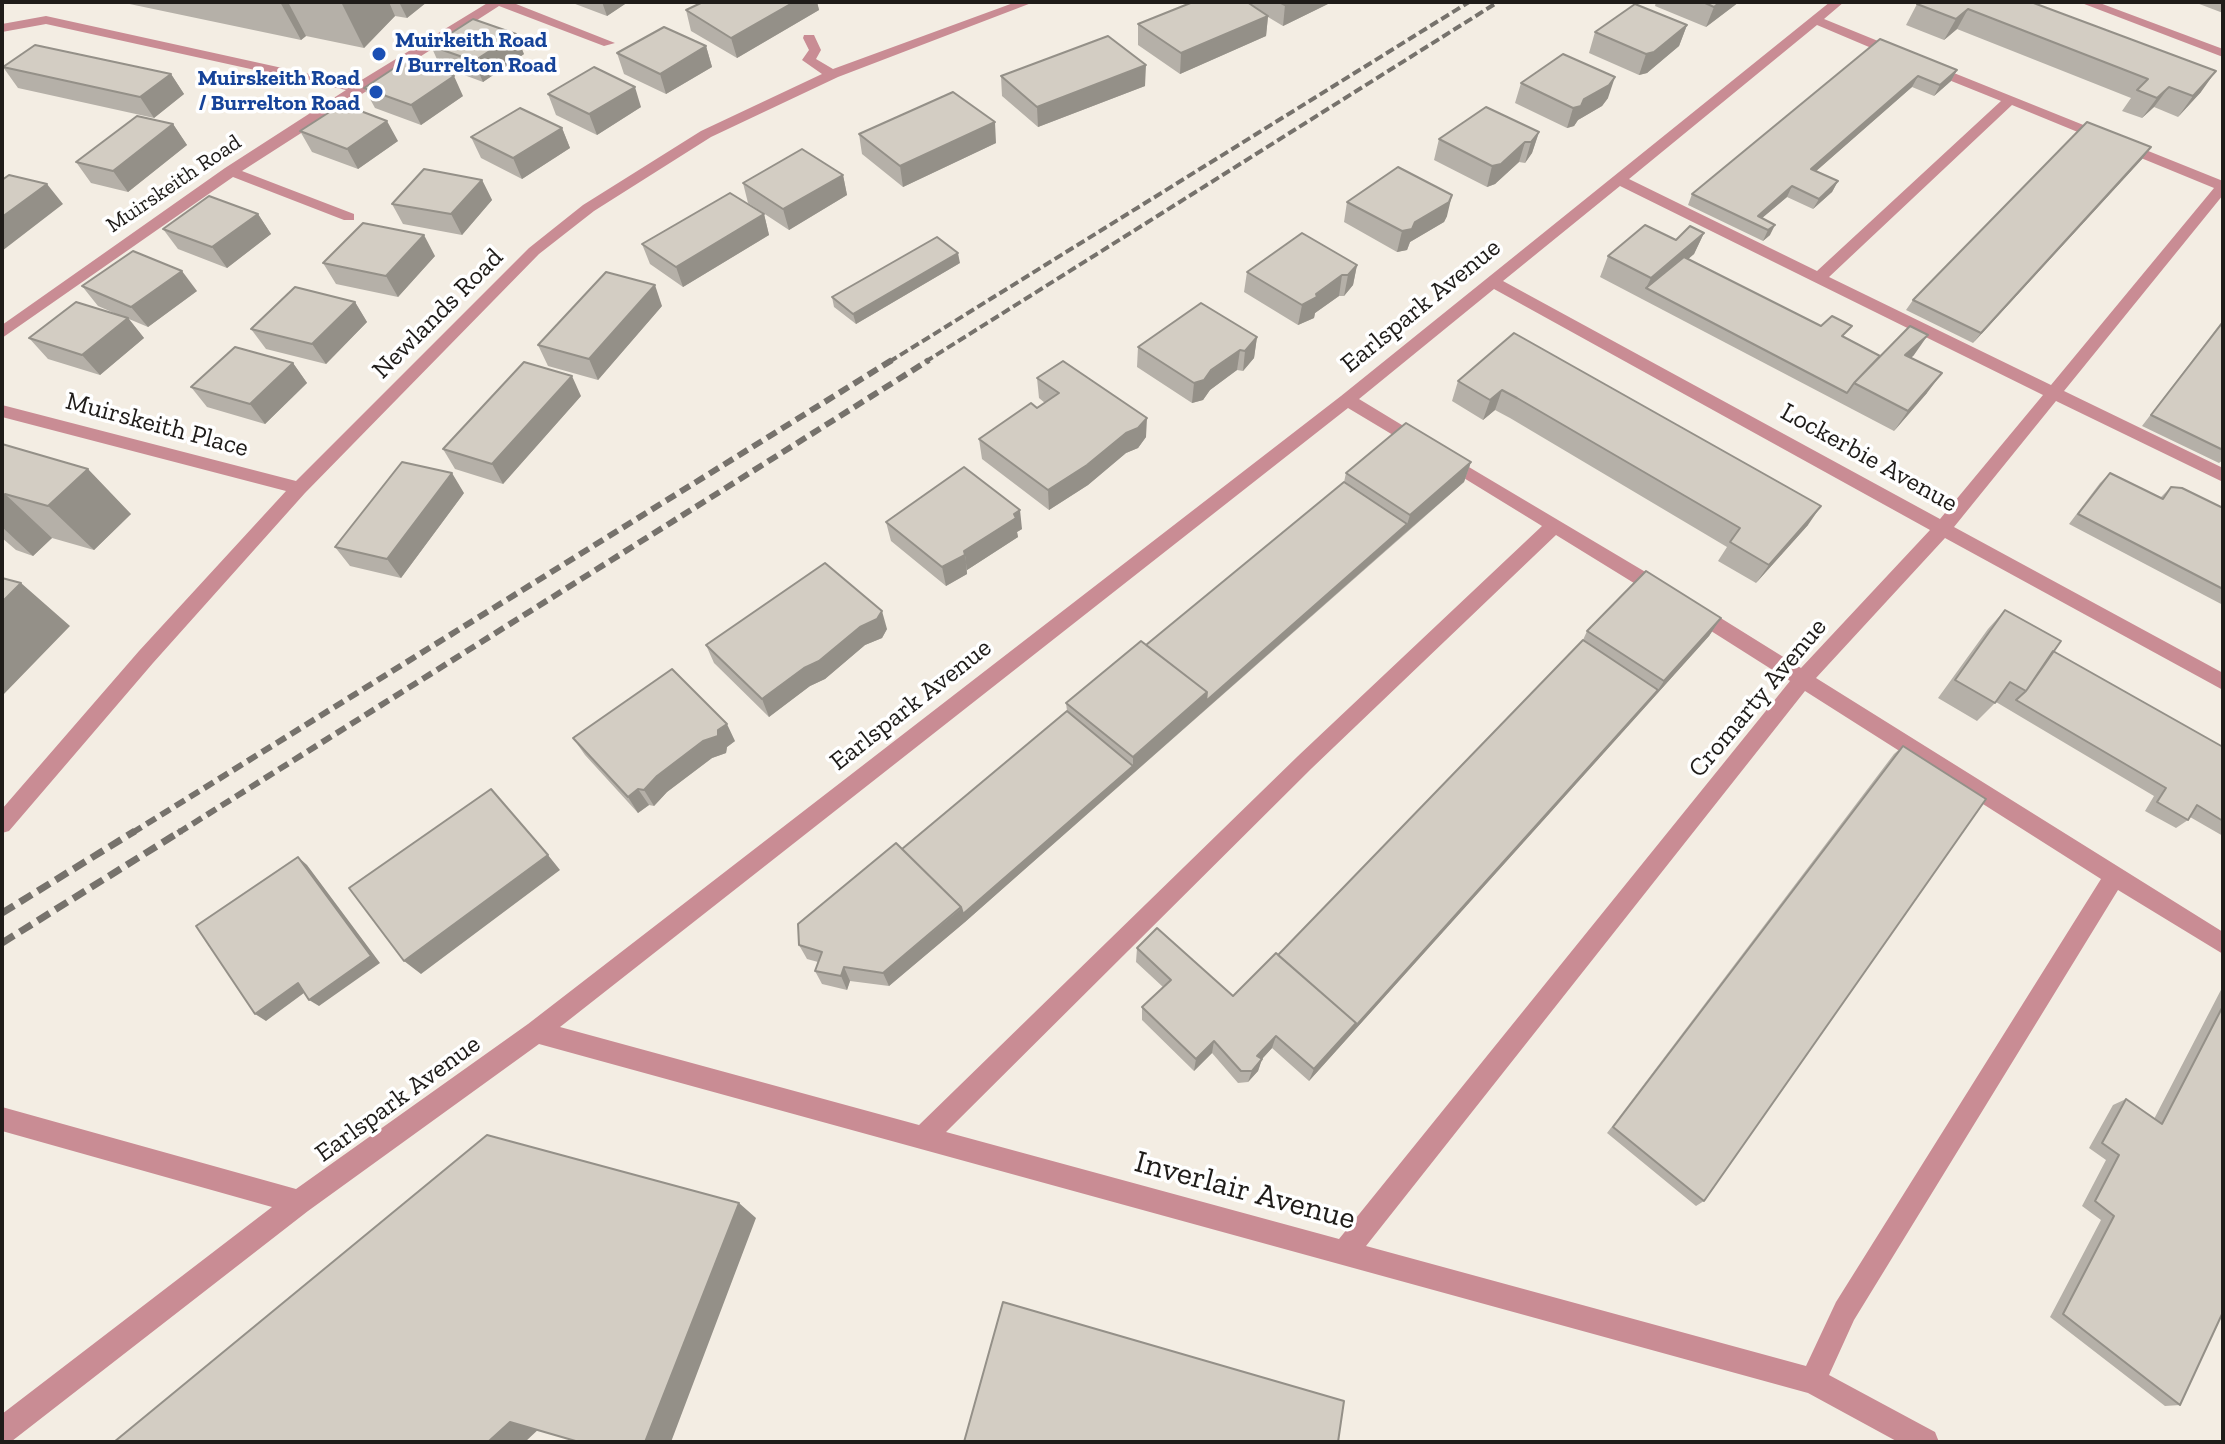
<!DOCTYPE html>
<style>
body{margin:0}
#map{position:relative;width:2225px;height:1444px;overflow:hidden;background:#f3ede3;font-family:"Zilla Slab",serif}
canvas{display:block}
.frame{position:absolute;inset:0;border:4px solid #1f1c19;pointer-events:none}
</style>
<div id="map">
<canvas width="2225" height="1444"></canvas>
<div class="frame"></div>
</div>
<script>
const context = document.querySelector('canvas').getContext('2d');
context.lineJoin = 'round';
function paint(path, color) { context.fillStyle = color; context.fill(path, 'evenodd'); }
function trace(path, color, width, dash) { context.strokeStyle = color; context.lineWidth = width; context.lineCap = dash ? 'butt' : 'round'; context.setLineDash(dash || []); context.stroke(path); }
function write(font, color, halo, rows, align = 'center') {
  context.font = font + ' "Zilla Slab",serif'; context.lineWidth = 7; context.setLineDash([]); context.textBaseline = 'middle'; context.strokeStyle = halo; context.fillStyle = color; for (const [text, x, y, turn = 0] of rows) {
    context.save(); context.translate(x, y); context.rotate((+turn || 0) * Math.PI / 180); context.textAlign = isNaN(turn) ? turn : align; if (halo) context.strokeText(text, 0, 0); context.fillText(text, 0, 0); context.restore();
  }
}
const minor = new Path2D(`
 M489,2H511L615,43L604,46L499,6L242,171L354,214V220H344L233,177L2,338V325L225,168L346,90L46,24L2,32V24L46,16L355,84Z
 M1016,2H1034L838,77L711,137L594,211L539,254L305,493L153,663L9,831L2,833V809L139,651L286,491L2,417V405L296,481L529,248L583,205L701,131L822,74L802,60L809,50L803,38L804,35H814L821,50L816,59L833,69Z
 M1830,2H1844L1824,19L1905,52V58H1895L1817,25L1629,179L1817,271L2001,101L1924,70V64L1929,63L2223,181V195L2064,391L2223,468V482L2056,401L1954,527L2223,673V690L1945,538L1816,678L2223,932V954L2118,890L1854,1320L1829,1375L1935,1432L1939,1442H1898L1808,1393L539,1044L308,1211L12,1441L2,1442V1414L272,1207L2,1131V1107L296,1189L528,1024L1341,396ZM2012,105L2214,188L2051,385L1829,277ZM1620,186L2043,395L1940,519L1503,281ZM1494,289L1930,530L1801,668L1703,607H1689L1687,612L1689,617L1790,681L1339,1239L946,1132L1312,768L1556,535L1655,596H1669L1671,591L1669,586L1447,454L1438,460L1441,464L1542,526L1298,756L919,1125L560,1027L1348,408L1413,447H1425L1428,443L1425,439L1359,399ZM1805,691L2101,879L1836,1302L1806,1366L1366,1246Z
 M2079,2H2097L2223,49V57Z`);
const railFar2 = new Path2D(`
 M889,362L1469,2
 M925,362L1498,2`);
const railFar1 = new Path2D(`
 M132,833L892,360
 M178,833L929,360`);
const rail = new Path2D(`
 M2,913L135,831
 M2,943L181,831`);
const wall = new Path2D(`
 M120,2H427L407,18L395,16L364,48L306,36L301,40Z
 M570,2H628L607,16Z
 M703,2H817L819,10L737,58L691,31L686,10Z
 M1193,2H1332L1283,26L1268,17L1266,36L1180,74L1138,45V24Z
 M1656,2H1739L1706,27L1655,6Z
 M2031,2L2201,92L2178,117L2154,107L2142,118L2122,111L2131,98L1957,29L1944,40L1906,25L1917,4Z
 M2194,2H2223V13Z
 M1687,25L1679,46L1647,73L1639,75L1589,53L1595,32Z
 M1880,39L1957,70L1951,81L1934,96L1912,87L1816,171L1838,181L1832,192L1813,209L1787,197L1762,218L1770,235L1763,241L1688,205L1692,194Z
 M431,46L524,54L483,82L440,66Z
 M706,46L712,67L666,94L624,74L617,53Z
 M3,67L171,74L184,94L154,118L18,88Z
 M1001,76L1145,86L1038,127L1002,96Z
 M1521,83L1608,98L1602,106L1578,120L1574,126L1567,128L1515,103Z
 M364,88L463,96L421,125L375,108Z
 M548,94L641,107L597,135L556,115Z
 M173,124L187,145L128,192L91,183L76,162Z
 M562,128L570,148L522,179L481,158L471,137Z
 M300,131L398,141L358,169L312,152Z
 M1539,132L1532,153L1525,163L1519,162L1495,184L1487,187L1434,160L1439,139Z
 M859,134L996,143L903,187L862,154Z
 M2151,147L2143,158L1973,343L1906,310L1913,300Z
 M843,175L847,195L789,230L748,203L743,183Z
 M482,180L492,200L462,235L403,224L392,204Z
 M1347,202L1447,216L1444,222L1410,242L1407,250L1397,252L1344,222Z
 M258,214L271,234L227,268L178,249L163,229Z
 M764,214L769,235L683,287L650,264L642,244Z
 M1704,233L1694,254L1688,259L1880,356L1914,355L1911,358L1927,393L1894,431L1600,277L1608,256Z
 M435,256L398,297L336,284L323,263Z
 M960,263L856,324L834,307L832,297Z
 M1357,265L1353,285L1344,296H1339L1315,313L1314,318L1298,325L1244,292L1247,272Z
 M82,286L197,291L148,327L129,319L144,338L100,375L48,359L29,338L121,316L98,306Z
 M355,302L367,322L326,364L266,349L251,329Z
 M662,306L598,380L548,366L538,345Z
 M2223,320V460L2219,463L2142,426Z
 M1514,333L1808,525L1756,583L1718,561L1727,547L1510,418L1495,410L1483,420L1452,401L1458,381Z
 M1257,337L1254,358L1243,371L1237,370L1210,390L1203,400L1192,403L1137,367L1138,347Z
 M293,363L307,383L265,424L207,407L191,387Z
 M1037,378L1146,437L1138,448L1126,453L1088,485L1049,510L982,459L979,439L1037,408L1045,403L1039,398Z
 M581,396L503,484L455,469L443,449Z
 M2,444L131,514L94,550L52,538L33,556L16,550L2,538Z
 M1471,462L1464,482L965,922L889,986L850,981L847,990L822,984L815,971L818,962L807,959L799,945L902,849L1067,711L1066,703L1146,645L1344,482L1346,473Z
 M2110,473L2160,498L2171,487L2223,508V605L2069,524L2100,483Z
 M464,493L401,578L350,566L335,547Z
 M886,522L1022,529L1017,532L1018,537L967,570V574L946,586L891,541Z
 M2005,610L2053,651L2223,747V836L2190,817L2188,820L2176,828L2145,811L2154,796L1996,702L1977,721L1938,698L1988,629Z
 M1721,618L1709,636L1309,1081L1272,1048L1262,1059L1258,1071L1248,1082L1238,1083L1212,1053L1194,1071L1142,1020V1007L1163,987L1136,962L1137,948L1233,996L1278,955L1583,640L1587,631Z
 M887,629L882,638L865,645L825,679L810,686L769,717L714,663L706,645Z
 M573,738L735,741L727,747L726,753L712,758L667,792L654,806L649,805L638,813L585,755Z
 M1903,746L1704,1201L1696,1206L1607,1133L1894,754Z
 M2223,986V1312L2180,1405L2165,1406L2050,1317L2101,1220L2082,1206L2106,1160L2089,1148L2113,1105L2126,1099L2154,1119Z`);
const shadedWall = new Path2D(`
 M280,2H288L306,36L301,40Z
 M341,2H389L395,16L364,48Z
 M399,2H427L407,18Z
 M602,2H628L607,16Z
 M794,2H817L819,10L737,58L731,38Z
 M1292,2H1332L1283,26L1285,5Z
 M1720,2H1739L1706,27L1714,7Z
 M1968,9L1957,29L1944,40L1956,19Z
 M1268,16L1266,36L1180,74L1181,53Z
 M1687,25L1679,46L1647,73L1639,75L1646,54Z
 M516,34L524,54L483,82L474,61Z
 M706,46L712,67L666,94L660,74Z
 M1146,65L1145,86L1038,127L1037,107Z
 M1957,70L1951,81L1934,96L1940,85Z
 M2216,71L2201,92L2178,117L2193,96Z
 M171,74L184,94L154,118L140,97Z
 M454,76L463,96L421,125L411,105Z
 M1918,76L1912,87L1806,180L1811,169Z
 M1615,77L1608,98L1602,106L1578,120L1574,126L1567,128L1573,108Z
 M635,87L641,107L597,135L589,114Z
 M2169,87L2154,107L2142,118L2157,98Z
 M387,121L398,141L358,169L347,149Z
 M995,122L996,143L903,187L900,166Z
 M173,124L187,145L128,192L113,171Z
 M562,128L570,148L522,179L513,158Z
 M1539,132L1532,153L1525,163L1531,142Z
 M1525,142L1519,162L1495,184L1487,187L1492,166Z
 M2151,147L2143,158L1973,343L1981,333Z
 M843,175L847,195L789,230L783,209Z
 M482,180L492,200L462,235L451,214Z
 M1838,181L1832,192L1813,209L1819,199Z
 M47,184L63,204L2,251V217Z
 M1792,186L1787,197L1755,224L1758,216Z
 M1452,195L1447,216L1444,222L1410,242L1407,250L1397,252L1402,231Z
 M258,214L271,234L227,268L212,247Z
 M764,214L769,235L683,287L676,267Z
 M1775,225L1770,235L1763,241L1768,230Z
 M1704,233L1694,254L1651,291L1646,288L1651,278Z
 M424,235L435,256L398,297L386,276Z
 M958,253L960,263L856,324L853,314Z
 M1357,265L1353,285L1344,296L1348,275Z
 M182,271L197,291L148,327L131,307Z
 M1342,275L1339,296L1315,313L1314,318L1298,325L1302,305Z
 M655,285L662,306L598,380L589,359Z
 M355,302L367,322L326,364L312,344Z
 M128,318L144,338L100,375L82,355Z
 M1928,335L1914,355L1892,375L1905,355Z
 M1257,337L1254,358L1243,371L1245,351Z
 M1240,350L1237,370L1210,390L1203,400L1192,403L1194,383Z
 M293,363L307,383L265,424L250,404Z
 M1942,373L1927,393L1894,431L1908,411Z
 M572,376L581,396L503,484L492,464Z
 M1502,390L1495,410L1483,420L1490,400Z
 M1147,418L1146,437L1138,448L1126,453L1088,485L1049,510L1048,490Z
 M1471,462L1464,482L1404,534L1410,515Z
 M88,469L131,514L94,550L48,506Z
 M452,473L464,493L401,578L387,559Z
 M5,494L52,538L33,556L2,527V496Z
 M1821,506L1808,525L1756,583L1769,565Z
 M1020,510L1022,529L1017,532L1018,537L967,570L964,551Z
 M1407,524L1404,534L965,922L889,986L883,973L1133,766V757L1207,692Z
 M965,555L967,574L946,586L942,567Z
 M21,583L70,626L2,696V602Z
 M882,611L887,629L882,638L865,645L825,679L810,686L769,717L762,699Z
 M1721,618L1709,636L1309,1081L1314,1069L1658,690L1664,681Z
 M727,724L735,741L727,747L726,753L712,758L667,792L654,806L644,790L657,776Z
 M638,789L649,805L638,813L628,797Z
 M548,855L560,870L421,974L404,961Z
 M298,857L307,865L380,963L319,1006L309,1000Z
 M844,967L850,981L847,990L841,976Z
 M298,983L308,990L266,1021L255,1014Z
 M1276,1036L1272,1048L1262,1059L1258,1071L1248,1082L1257,1056Z
 M1214,1041L1212,1053L1194,1071L1196,1059Z
 M739,1203L756,1218L671,1442H645Z
 M510,1422L541,1427L525,1442H488Z`);
const building = new Path2D(`
 M703,2H794L731,38L686,10Z
 M1193,2H1247L1268,16L1181,53L1138,24Z
 M1279,2H1292L1285,5Z
 M1703,2H1720L1714,7Z
 M1920,2H2031L2216,71L2193,96L2169,87L2157,98L2137,90L2148,79L1968,9L1956,19L1917,4Z
 M1635,4L1687,25L1654,52L1646,54L1595,32Z
 M473,19L516,34L474,61L431,46Z
 M664,27L706,46L660,74L617,53Z
 M1108,36L1146,65L1037,107L1001,76Z
 M1880,39L1957,70L1940,85L1918,76L1811,169L1838,181L1819,199L1792,186L1758,216L1775,225L1768,230L1692,194Z
 M35,45L171,74L140,97L3,67Z
 M1563,54L1615,77L1609,85L1584,99L1581,106L1573,108L1521,83Z
 M408,59L454,76L411,105L364,88Z
 M594,67L635,87L589,114L548,94Z
 M953,92L995,122L900,166L859,134Z
 M342,104L387,121L347,149L300,131Z
 M1486,107L1539,132L1531,142H1525L1501,164L1492,166L1439,139Z
 M520,108L562,128L513,158L471,137Z
 M137,116L173,124L113,171L76,162Z
 M2087,122L2151,147L1981,333L1913,300Z
 M802,149L843,175L783,209L743,183Z
 M1398,167L1452,195L1449,202L1415,222L1412,229L1402,231L1347,202Z
 M424,169L482,180L451,214L392,204Z
 M9,175L47,184L2,217V180Z
 M730,193L764,214L676,267L642,244Z
 M209,196L258,214L212,247L163,229Z
 M363,223L424,235L386,276L323,263Z
 M1645,225L1676,240L1690,226L1704,233L1651,278L1608,256Z
 M1302,233L1357,265L1348,275H1342L1316,294L1317,297L1302,305L1247,272Z
 M937,237L958,253L853,314L832,297Z
 M133,251L182,271L131,307L82,286Z
 M1684,257L1821,326L1832,316L1852,326L1842,336L1880,356L1854,383L1847,393L1646,288Z
 M606,272L655,285L589,359L538,345Z
 M295,287L355,302L312,344L251,329Z
 M76,302L128,318L82,355L29,338Z
 M1201,303L1257,337L1245,351L1240,350L1211,370L1204,380L1194,383L1138,347Z
 M2223,322V450L2151,415Z
 M1910,326L1928,335L1905,355L1942,373L1908,411L1854,383Z
 M1514,333L1821,506L1769,565L1730,542L1740,528L1517,398L1502,390L1490,400L1458,381Z
 M235,347L293,363L250,404L191,387Z
 M1063,361L1147,418L1138,428L1126,433L1087,465L1048,490L979,439L1031,403L1037,408L1059,393L1037,378Z
 M524,362L572,376L492,464L443,449Z
 M1406,423L1471,462L1410,515L1346,473Z
 M2,444L88,469L48,506L5,494L2,496Z
 M402,462L452,473L387,559L335,547Z
 M964,467L1020,510L1014,514L1016,518L964,551L965,555L942,567L886,522Z
 M2110,473L2163,499L2171,487L2182,488L2223,508V589L2078,514Z
 M1344,482L1407,524L1206,701L1207,692L1146,645Z
 M825,563L882,611L877,619L860,627L819,661L804,668L762,699L706,645Z
 M1646,571L1721,618L1664,681L1587,631Z
 M2,578L21,583L2,602Z
 M2005,610L2061,641L2026,691L2010,682L1995,703L1955,680Z
 M1583,640L1658,690L1353,1029L1356,1023L1278,955Z
 M1141,641L1207,692L1133,757L1066,703Z
 M2053,651L2223,747V821L2197,805L2188,820L2157,802L2166,788L2016,700L2026,691Z
 M672,669L727,724L718,730V736L703,741L657,776L644,790L638,789L628,797L573,738Z
 M1067,711L1133,766L963,914L961,907L902,849Z
 M1903,746L1986,799L1704,1201L1613,1127Z
 M491,789L548,855L404,961L349,888Z
 M896,843L961,907L883,973L844,967L841,976L815,971L822,952L799,945L798,924Z
 M298,857L371,956L309,1000L298,983L255,1014L196,926Z
 M1157,928L1233,996L1276,953L1356,1023L1314,1069L1276,1036L1257,1056L1262,1059L1252,1071H1241L1214,1041L1196,1059L1142,1007L1171,980L1137,948Z
 M2223,1006V1312L2180,1405L2063,1314L2114,1216L2095,1201L2119,1155L2102,1143L2126,1099L2162,1124Z
 M487,1135L739,1203L645,1442H579L510,1422L488,1442H114Z
 M1003,1302L1344,1401L1338,1442H964Z`);
const markers = [
 [379,54,8,"#1a4fb4"],
 [376,92,8,"#1a4fb4"]
];
const farTransitnames = [
 ["Muirkeith Road",395,41],
 ["/ Burrelton Road",395,66],
 ["Muirskeith Road",360,79,"right"],
 ["/ Burrelton Road",360,104,"right"]
];
const farStreetnames = [
 ["Muirskeith Road",174,184,-34]
];
const streetNames = [
 ["Earlspark Avenue",1421,306,-39],
 ["Newlands Road",438,314,-45],
 ["Muirskeith Place",157,425,15],
 ["Lockerbie Avenue",1869,458,29],
 ["Cromarty Avenue",1758,698,-50],
 ["Earlspark Avenue",911,705,-38],
 ["Earlspark Avenue",398,1099,-36]
];
const nearStreetnames = [
 ["Inverlair Avenue",1245,1191,15]
];
paint(minor, '#c98c94');
trace(railFar2, '#76726c', 4, [9, 4]);
trace(railFar1, '#76726c', 6, [11, 6]);
trace(rail, '#76726c', 7, [14, 7]);
paint(wall, '#b5b0a8');
paint(shadedWall, '#949088');
paint(building, '#d3cdc3');
trace(building, '#949088', 2);
for (const [x, y, r, color] of markers) { const dot = new Path2D(); dot.arc(x, y, r, 0, 2 * Math.PI); context.fillStyle = color; context.fill(dot); trace(dot, '#fff', 3); }
write('bold 22px', '#164399', '#fff', farTransitnames, 'left');
write('22px', '#1f1c19', '#fff', farStreetnames);
write('26px', '#1f1c19', '#fff', streetNames);
write('32px', '#1f1c19', '#fff', nearStreetnames);
</script>
